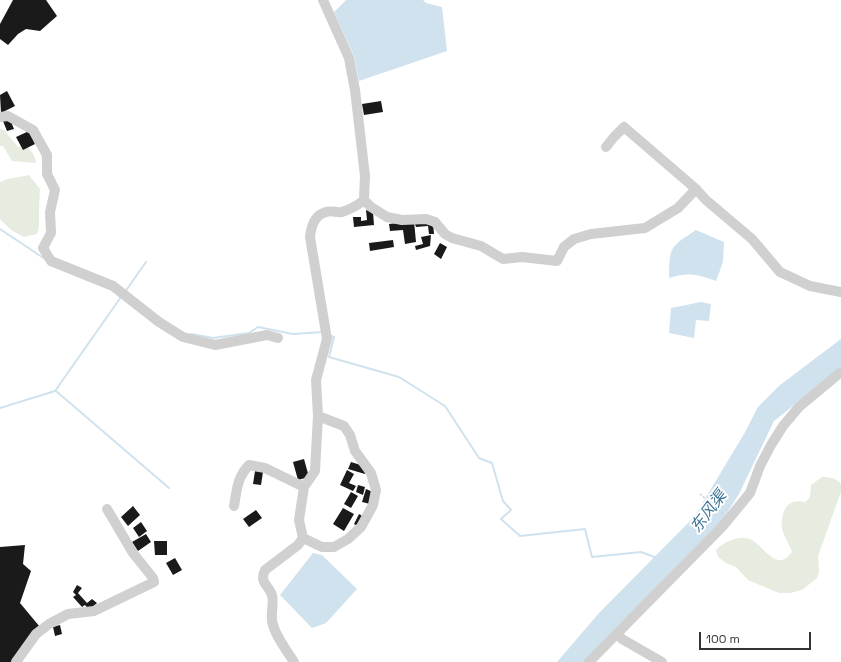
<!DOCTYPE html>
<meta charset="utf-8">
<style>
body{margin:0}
#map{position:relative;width:841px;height:662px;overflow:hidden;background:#fff;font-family:"Space Grotesk",sans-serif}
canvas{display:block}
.scale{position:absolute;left:699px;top:632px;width:112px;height:18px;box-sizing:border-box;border:2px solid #333;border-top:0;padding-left:5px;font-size:12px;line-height:14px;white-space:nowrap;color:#333;-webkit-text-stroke:3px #fff;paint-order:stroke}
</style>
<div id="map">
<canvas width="841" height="662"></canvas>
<div class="scale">100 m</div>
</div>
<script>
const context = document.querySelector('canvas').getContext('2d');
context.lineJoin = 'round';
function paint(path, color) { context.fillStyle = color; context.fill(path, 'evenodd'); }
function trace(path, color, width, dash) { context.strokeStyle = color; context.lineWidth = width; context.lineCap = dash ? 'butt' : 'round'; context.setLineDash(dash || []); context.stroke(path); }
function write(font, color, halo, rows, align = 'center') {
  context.font = font + ' "Space Grotesk","Noto Sans SC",sans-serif'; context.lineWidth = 4; context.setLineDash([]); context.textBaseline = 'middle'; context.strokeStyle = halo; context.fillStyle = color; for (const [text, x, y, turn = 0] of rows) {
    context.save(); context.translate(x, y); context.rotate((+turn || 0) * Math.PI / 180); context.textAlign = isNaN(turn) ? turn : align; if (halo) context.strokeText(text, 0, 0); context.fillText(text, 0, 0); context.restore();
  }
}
const green = new Path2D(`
 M0,129L4,130L18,147L25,145C31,150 35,155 36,163L12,161L3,146H0Z
 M29,175L40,189L39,208V226L37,234L24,237L11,230L0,219V182L8,179Z
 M822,477C830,477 836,478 841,484V492L818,556L819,572L817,578L802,590L790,593H779L748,580L736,567L726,563L718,557L716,550C724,542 738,535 750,539C764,545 776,574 792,552C790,545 785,539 783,532C780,523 782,506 793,502C797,501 801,501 805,502L810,497L811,485Z`);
const water = new Path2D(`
 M346,0H423L426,3L442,7L447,51L359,81L354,56L334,12Z
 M696,230L724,242L723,262L716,281C698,274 688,272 669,278C670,246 669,248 696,230Z
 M701,302L711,304L709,321L696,320L694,338L669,333L671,308Z
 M841,339V368L774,421L739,494L718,527L584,662H557L599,613L694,517L744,434L758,407L780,385Z
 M313,553L322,555L357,589L326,623L312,628L280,595Z`);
const stream = new Path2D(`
 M0,229L45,259
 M125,292L146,262
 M191,334L213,338L249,333L258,327L293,334L323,332
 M331,336L334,337L329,357L399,377L445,406L479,458L492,463L503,501L511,510L501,519L520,536L585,529L592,557L641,552L657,558
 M56,391L169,488
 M0,408L55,391L121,297`);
const building = new Path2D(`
 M13,0H46L57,16L40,31L26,29L18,34L8,45L0,39V24Z
 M7,91L15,106L1,113L0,95Z
 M381,101L383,112L364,115L362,104Z
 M10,119L14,129L7,131L3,121Z
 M29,131L35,144L23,150L16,137Z
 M366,210L373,212L374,225L354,227L353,217H361V221L367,220Z
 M414,221L416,242L405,244L403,230L390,231L389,224Z
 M433,222L434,234H429L428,226L416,227L415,224Z
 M431,235L430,246L416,250L415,246L423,244L421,237Z
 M393,240L394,247L370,251L369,243Z
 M440,243L447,247L441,259L434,254Z
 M304,459L309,477L298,480L293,462Z
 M351,462L367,467L365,474L348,469Z
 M347,470L354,474L349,483L356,486L353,491L340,485Z
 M255,471L263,472L261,485L253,484Z
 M358,485L365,487L363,495L356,492Z
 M366,489L373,492L370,504L362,502Z
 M351,492L358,496L351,508L344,504Z
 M133,506L140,515L128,526L121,517Z
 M343,508L354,514L344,531L333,524Z
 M256,510L262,518L249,527L243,519Z
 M359,514L364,517L359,527L354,524Z
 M141,522L147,531L139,537L133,528Z
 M146,534L151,542L138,551L132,542Z
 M154,541H167V555H155Z
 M25,545L23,564L31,571L20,603L40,627L11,662H0V547Z
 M175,558L182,570L173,575L166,563Z
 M77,585L82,588L78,593L87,603L92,599L97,603L89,610L85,605L82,607L73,597L76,595L73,592Z
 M60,625L62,634L55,636L53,627Z`);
const path = new Path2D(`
 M700,494L723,514`);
const minor = new Path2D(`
 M323,0L349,58L355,90L365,176L364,200L371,207L387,217L402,220L426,219L435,222L445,234L452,238L481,246L503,259L522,257L557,261L564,247L574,239L591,234L645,228L678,208L696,189L706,200L752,239L780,272L810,286L841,292
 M0,117L8,116L33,130L47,155V174L55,190L50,212L51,233L43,248L51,261L113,286L159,322L183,337L215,345L267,335L278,338
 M606,147L614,137L624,127L696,189
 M234,506C237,489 237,478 249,465L265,468L304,487
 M303,538L322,547H334L348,539L361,527L373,505L376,490L371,473L355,451L350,435L344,426L318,416
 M618,634L622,639L662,662
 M16,662L36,634L49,624L68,614L94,611L154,582L153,578L133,553L107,509
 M294,662C287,651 273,633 272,620C271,612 274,603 272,595C268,584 259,583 265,570L298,545L303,538L299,520L304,487L315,471L318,416L316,380L327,339L310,237C311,227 314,215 326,212C331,210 337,213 342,212C351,209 357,206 364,200
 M589,662L722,527L750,493L760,466L771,445L783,426L799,407L841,372`);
const waterNames = [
 ["东风渠",709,512,-53]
];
paint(green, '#e6ecdf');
paint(water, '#cfe2ee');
trace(stream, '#cfe2ee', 2);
paint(building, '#1a1a1a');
trace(path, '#cdcdcd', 1.5, [2, 2]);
trace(minor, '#d0d0d0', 10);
write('italic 16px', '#3f7597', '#fff', waterNames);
</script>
